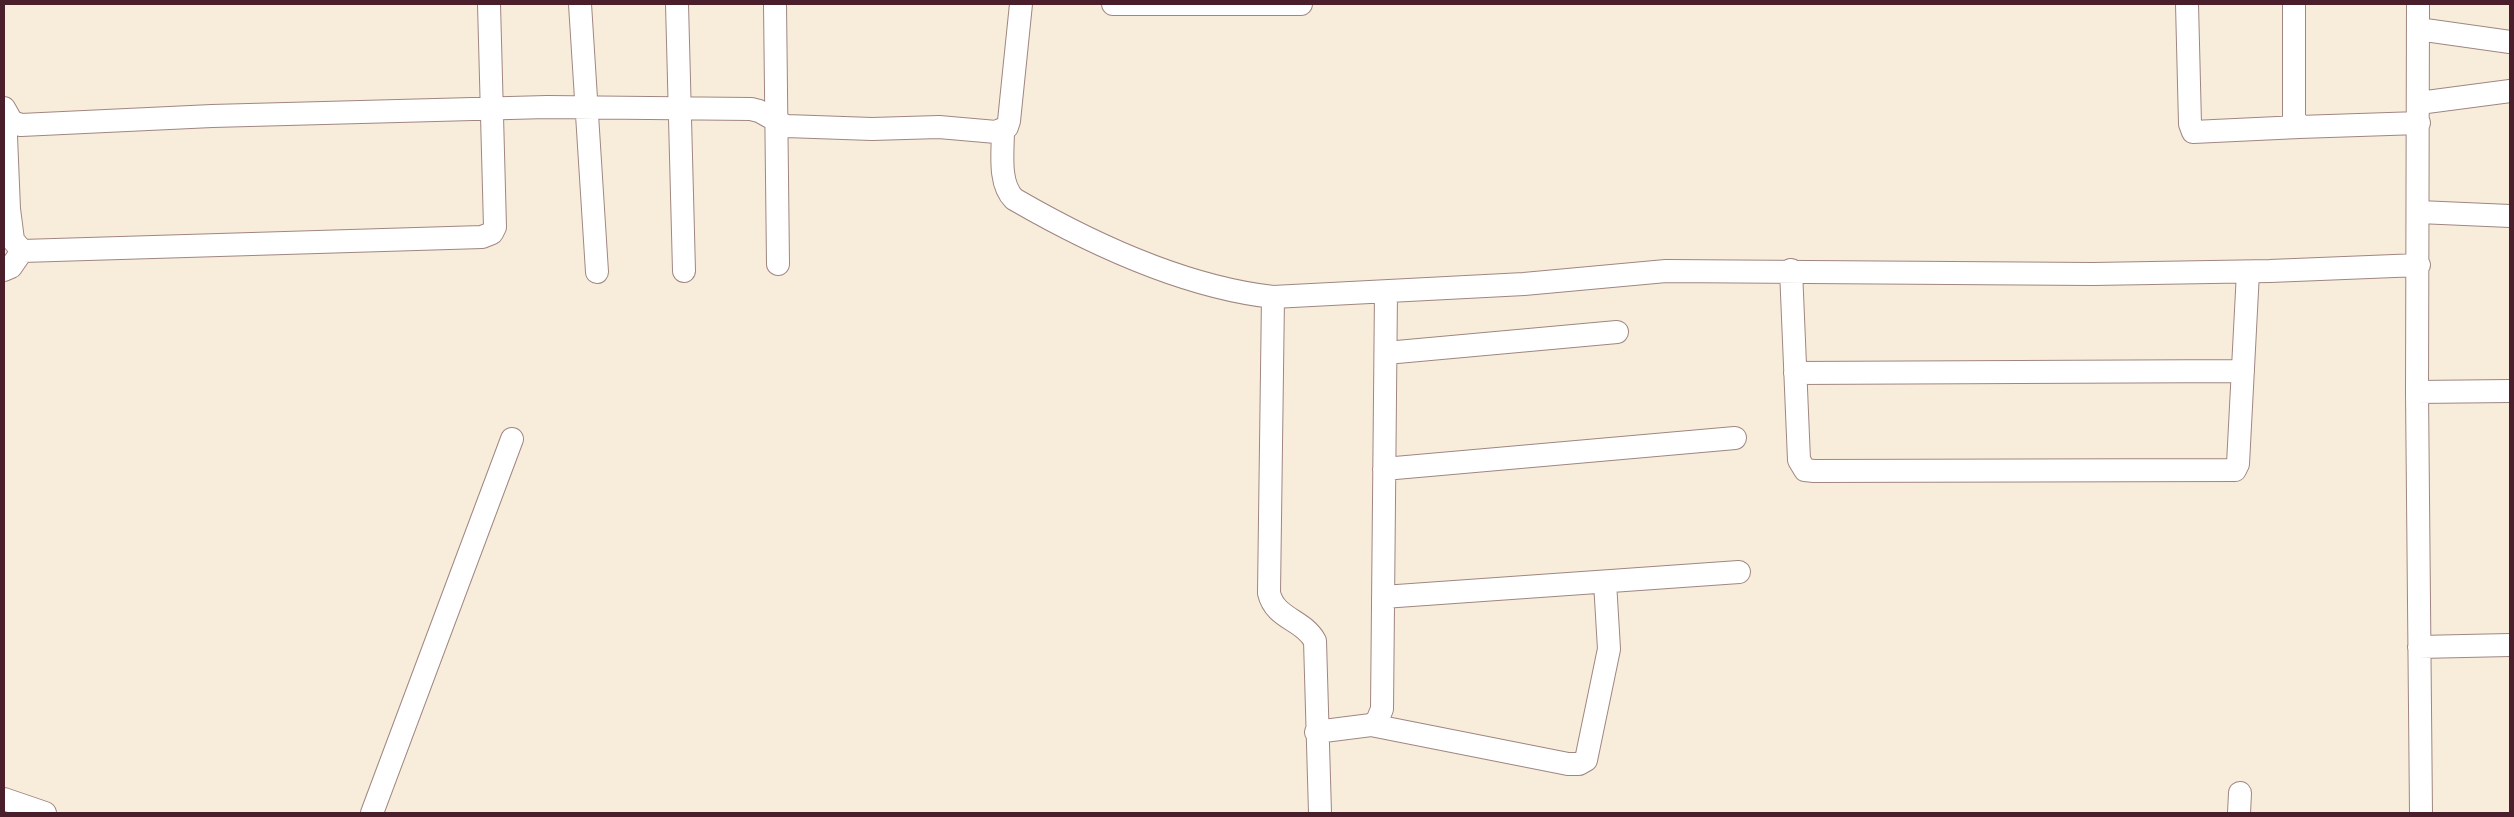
<!DOCTYPE html>
<style>
body{margin:0}
#map{position:relative;width:2514px;height:817px;overflow:hidden;background:#f7edda;font-family:"IM FELL English",serif}
canvas{display:block}
.frame{position:absolute;inset:0;border:5px solid #4a1f2b;pointer-events:none}
</style>
<div id="map">
<canvas width="2514" height="817"></canvas>
<div class="frame"></div>
</div>
<script>
const context = document.querySelector('canvas').getContext('2d');
context.lineJoin = 'round';
function trace(path, color, width, dash) { context.strokeStyle = color; context.lineWidth = width; context.lineCap = dash ? 'butt' : 'round'; context.setLineDash(dash || []); context.stroke(path); }
const minor = new Path2D(`
 M580,4L597,272
 M677,4L684,271
 M775,4L778,264
 M1113,4H1301
 M2187,4L2190,124L2193,132L2299,127
 M2294,4V117L2299,127L2419,123
 M2418,4L2417,392L2421,813
 M2418,29L2510,42
 M2419,103L2510,91
 M4,108L12,122L21,125L212,116L547,107L751,109L759,111L786,126L872,129L939,127L996,132L1007,127L1009,121L1021,4
 M5,112L9,209L13,240L22,251L482,237L492,233L495,227L489,4
 M1003,130C1003,151 998,183 1014,199C1090,243 1184,287 1273,297L1524,284L1666,271L2093,274L2270,271L2419,265
 M2419,212L2510,216
 M4,270L11,267L22,251
 M1791,270L1799,460L1805,470L1814,471L2235,470L2238,464L2248,272
 M1273,297L1269,593C1275,619 1303,619 1315,641L1320,813
 M1386,353L1617,332
 M1795,373L2243,371
 M2417,392L2510,391
 M1384,469L1735,438
 M1383,597L1739,572
 M2419,647L2510,645
 M1371,725L1568,764H1579L1586,760L1609,649L1605,582
 M1316,732L1371,725L1377,721L1382,709L1386,292
 M4,799L45,813
 M372,813L512,439
 M2239,813L2240,793`);
trace(minor, '#a08682', 24);
trace(minor, '#fff', 22);
</script>
